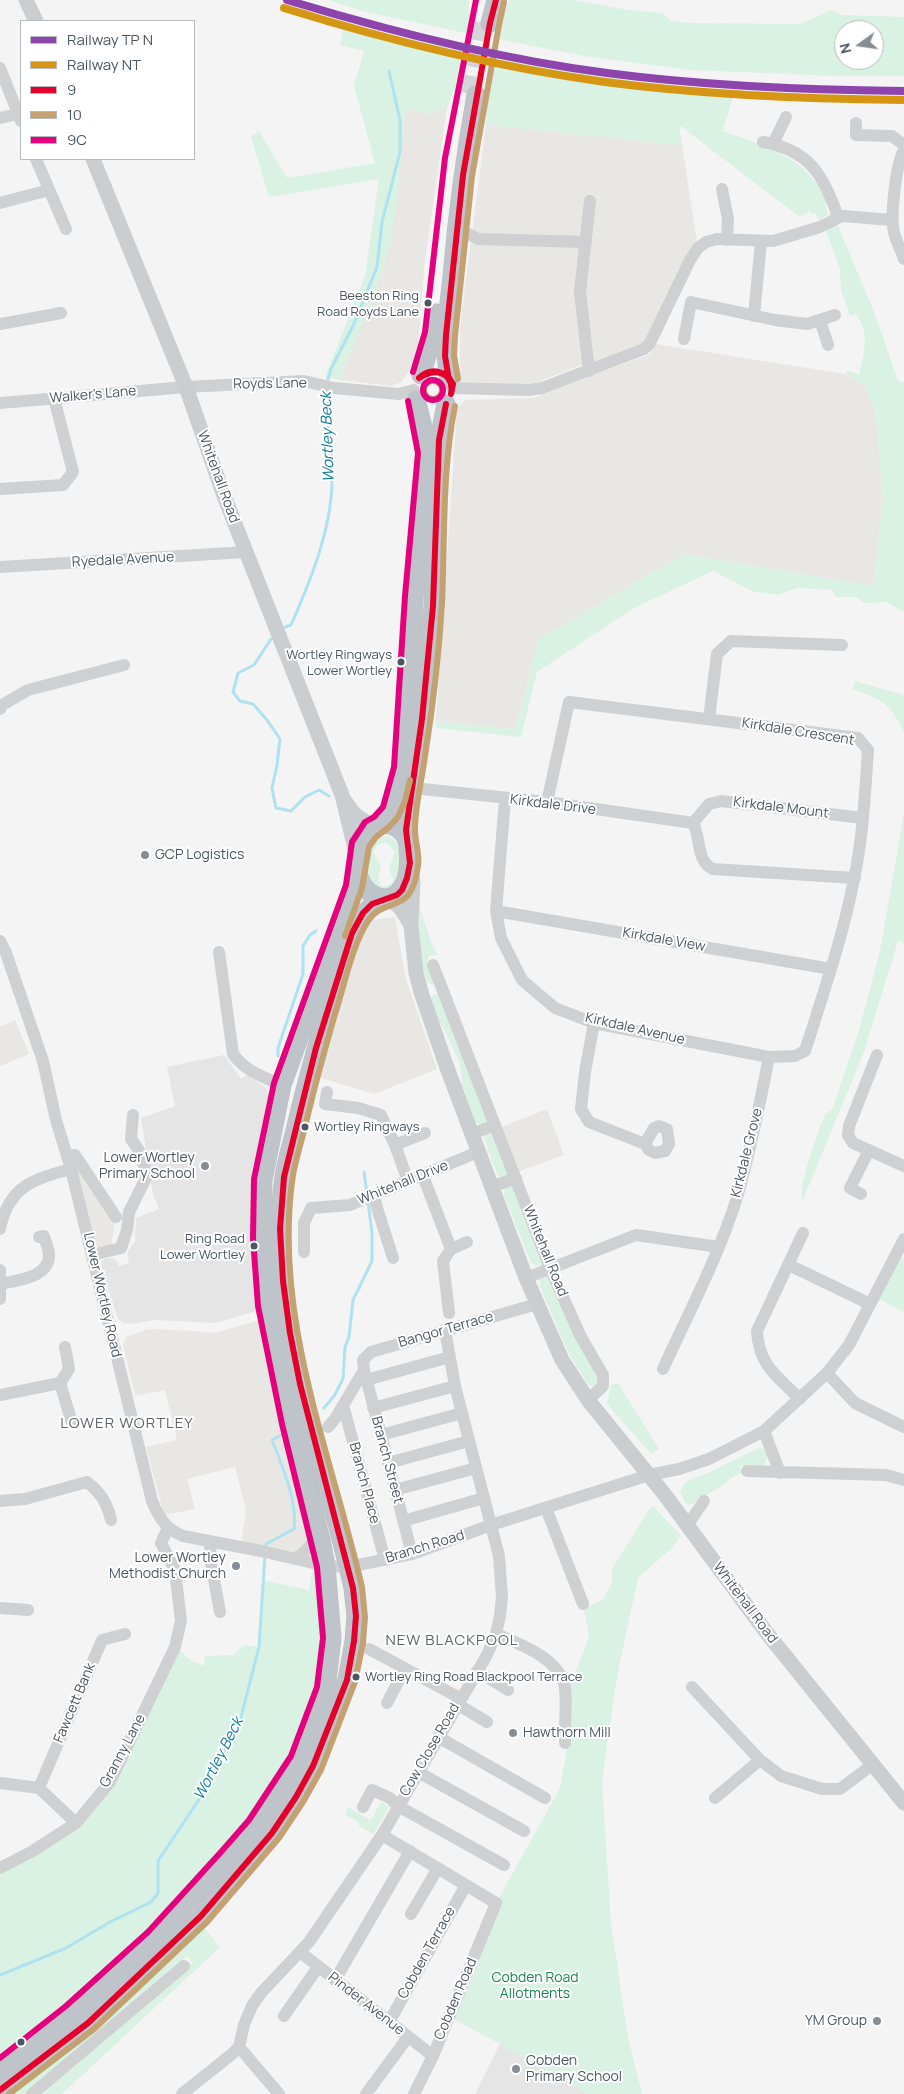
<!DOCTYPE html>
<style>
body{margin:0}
#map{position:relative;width:904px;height:2094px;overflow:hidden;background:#f4f4f4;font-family:Manrope,sans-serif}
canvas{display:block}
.legend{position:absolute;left:20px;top:20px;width:175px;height:140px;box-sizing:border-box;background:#fff;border:1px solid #b7bbc0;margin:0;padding:6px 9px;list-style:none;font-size:15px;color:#4a5661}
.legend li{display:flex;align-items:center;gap:10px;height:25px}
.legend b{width:25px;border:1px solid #b7bbc0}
.north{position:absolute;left:834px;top:20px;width:50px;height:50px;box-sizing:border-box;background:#fff;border:1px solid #b7bbc0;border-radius:50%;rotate:256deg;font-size:14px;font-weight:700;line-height:20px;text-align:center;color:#4a5661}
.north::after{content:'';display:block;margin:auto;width:18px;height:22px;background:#868d94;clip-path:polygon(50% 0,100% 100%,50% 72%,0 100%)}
</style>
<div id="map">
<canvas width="904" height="2094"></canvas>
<ul class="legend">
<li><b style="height:6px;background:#8e44ad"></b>Railway TP N</li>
<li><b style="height:6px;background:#d49613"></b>Railway NT</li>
<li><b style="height:6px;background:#e4002b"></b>9</li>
<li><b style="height:6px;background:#c3a171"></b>10</li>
<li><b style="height:6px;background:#e5007d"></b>9C</li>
</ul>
<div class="north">N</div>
</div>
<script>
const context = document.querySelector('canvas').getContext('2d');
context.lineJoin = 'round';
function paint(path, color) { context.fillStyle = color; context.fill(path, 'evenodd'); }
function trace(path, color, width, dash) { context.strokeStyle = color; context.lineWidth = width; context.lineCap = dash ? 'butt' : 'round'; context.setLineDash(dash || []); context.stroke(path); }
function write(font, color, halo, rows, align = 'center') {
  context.font = font + ' Manrope,sans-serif'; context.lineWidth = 4; context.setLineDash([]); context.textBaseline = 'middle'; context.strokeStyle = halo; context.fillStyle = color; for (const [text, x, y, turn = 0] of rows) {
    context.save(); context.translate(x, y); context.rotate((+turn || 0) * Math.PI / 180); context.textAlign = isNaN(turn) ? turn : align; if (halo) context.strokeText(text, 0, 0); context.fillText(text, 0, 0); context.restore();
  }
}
const commercial = new Path2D(`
 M407,108L430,114L447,108L425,260L417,361L401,382L392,386L340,380L352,347L375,293L390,244L399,174L405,111Z
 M486,125L682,145L698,248L650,343L845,374L865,386L875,407L883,497L874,586L684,554L539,639L515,729L436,721L457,408L465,400L535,398L543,393L651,354L650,344L579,366L535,383L519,384L460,382V326Z
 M395,917L405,976L437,1069L374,1094L315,1076L352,961L369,920Z
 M15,1020L29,1054L0,1066V1027Z
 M547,1109L564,1155L514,1173L497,1129Z
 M75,1155L116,1217L110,1251L92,1255L71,1169Z
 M261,1320L315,1533L295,1555L241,1543L246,1509L235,1467L187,1479L195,1509L164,1515L146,1447L177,1440L165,1390L135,1396L123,1345L126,1337L148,1329L197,1331L214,1333Z`);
const education = new Path2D(`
 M224,1055L241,1079L247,1075L266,1088L271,1098L260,1310L215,1323L154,1320L132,1324L124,1323L118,1319L101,1268L102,1260L107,1258H112L116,1260L119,1266L129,1263L127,1253L135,1241L136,1218L159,1209L153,1194L141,1118L175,1106L167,1067Z
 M500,2044L588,2094H475Z`);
const green = new Path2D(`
 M329,0H469L470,34L362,11Z
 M509,0H573L629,10L662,13L671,21L690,23L801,24L831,10L842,15L904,17V76H837L690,70L584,56L497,39ZM844,30H874V60H844Z
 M344,24L467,52L459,92L453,91L447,108L430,114L408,108L405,111C401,155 399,200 390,244C380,291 356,335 340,380L325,377L365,276L379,179L269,197L251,137L259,131L287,178L375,163L354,86L364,51L340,45Z
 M495,58L605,77L734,93L723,131C766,147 807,156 827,202L825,204L828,215L819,221L816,213L811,214L810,211L800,217L679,125L682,145L486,125L488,96Z
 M837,224L873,309L898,381L904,383V612L886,602L864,603L856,597H835L833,590L798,588L777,595L752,591L713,571L634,608L537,672L521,737L435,728L436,721L515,729L539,639L684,554L874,586L883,497L875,408L865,386L845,374L847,371L859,374C864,354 871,330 855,314L850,316L841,290L840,269L826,231Z
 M855,681L904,695V732C890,703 883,700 853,689Z
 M904,813V943L898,941L864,1052L802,1202V1184L812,1149L825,1114L832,1110L859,1030L880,951Z
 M387,836C404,842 400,861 401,876L385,894C380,890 374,885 371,880C362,862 365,840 387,836ZM386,842L395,852L389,868L393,879L392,883L386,886H382L378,880L381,866L373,851L378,845Z
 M419,906L432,944L438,955L429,956L427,963L432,967L434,985L428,983C417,964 420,928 419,906Z
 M438,993L488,1120L481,1126L475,1121L462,1084L460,1064L444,1029L437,1020L430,998Z
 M494,1133L510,1172L507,1175L500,1177L497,1174L484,1138L486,1134Z
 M513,1184L542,1264L536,1266L531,1263L504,1195V1189Z
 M896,1255L904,1259V1312L874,1297Z
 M548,1273L600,1380L594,1387L588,1385L568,1352L541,1289L539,1278Z
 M618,1383L659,1449L651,1454L607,1404L611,1385Z
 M759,1448L765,1449L768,1456L764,1465L740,1466L741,1473C730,1477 729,1481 721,1486C711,1493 700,1498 690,1505L685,1503L680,1491L687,1481L708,1473Z
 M653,1506L681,1535L673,1547L638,1578L617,1676L602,1783L611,1924L628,2037L642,2094H588L500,2044L448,2016L496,1903L560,1788L566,1755L570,1687L589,1637L584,1609L603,1599L612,1583V1569L648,1511Z
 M314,1563L326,1566L331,1616L313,1726L299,1760L191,1899L0,2068V1868L59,1833L110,1782L175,1647L192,1661L204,1666L205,1656L233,1655L245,1645L259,1647L262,1580L309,1590Z
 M381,1802L389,1807L373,1834L359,1826L357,1821L345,1815L348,1807L371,1820Z
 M201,1924L220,1947L62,2094H38L192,1963L187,1956L26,2094H5Z`);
const stream = new Path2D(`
 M327,383L331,369L353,326L377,267L382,222L400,152V120L389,71
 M285,627L291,625C313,575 335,521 332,466C330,440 326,415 326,389
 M271,639L254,665L238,673L233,692L240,701L253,704L267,720L280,739L277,765L272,788L276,808L291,811L305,797L319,790L329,796
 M278,1056V1048L303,974V946L310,935L316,931
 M364,1172L367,1194
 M324,1408L334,1396L343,1379L345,1347L349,1337L353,1300L372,1261V1233L368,1202
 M266,1549V1544L294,1529C298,1503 282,1465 272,1440L283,1434
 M0,1975L66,1948L110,1922L151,1902L158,1893V1861L198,1801L240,1721L259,1647L265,1555`);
const highwayTunnel = new Path2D(`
 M466,93L480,20`);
const minor = new Path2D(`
 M0,68L21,121
 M0,118L18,114
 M856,123V135L892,136L904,145
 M763,142C810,150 824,176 838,217
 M773,144L786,117
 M904,150C896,163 890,217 894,232C896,241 901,250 904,259
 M36,159L66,229
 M722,189L728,219L727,240
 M0,203L49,190
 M458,222L463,231L478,239L586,242
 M754,316L761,241
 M820,320L828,345
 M0,324L61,313
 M684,339L691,302L775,320L807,324L835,315
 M589,371L580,292L590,201
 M452,388L528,390L542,388L644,349L650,343L690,260L698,248L706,242L717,239L773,241L820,227L842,216L892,220
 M0,403L186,387L304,381L334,388L399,394L414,390
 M0,489L63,485L73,472L54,398
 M0,567L246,552
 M0,709L2,705L28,690L124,665
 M709,719L717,654L731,641L842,645
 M413,788L547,802L693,823
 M505,799L496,911L501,938L522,980L555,1008L594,1023L769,1057L795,1056L805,1051C823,994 843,937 854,879C863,837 865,793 868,750L858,738L569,702L547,802
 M693,823C701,837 696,862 713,869L855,878
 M693,823L709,804L721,801L863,818
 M496,911L831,969
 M0,941L6,953L43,1061L56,1120L71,1169L152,1501C159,1518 166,1529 183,1536L261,1551L326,1566L348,1567L412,1554L491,1525L649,1475L679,1469L709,1459L764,1431L827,1373L849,1345L904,1239
 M219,952L233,1054C245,1071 263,1077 282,1085
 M433,965L550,1268L581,1337L603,1375V1386L588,1400
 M594,1023L585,1072L581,1109L589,1122L645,1144L649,1150L655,1153L665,1151L669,1144L667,1129L659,1126L654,1128L645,1144
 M877,1055L849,1126L848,1135L853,1143L904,1166
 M327,1092L325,1104L358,1108L381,1115L395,1145L408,1181
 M472,1134L495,1125
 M395,1145L425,1133
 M67,1156L75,1155L116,1217
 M423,1176L451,1249
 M491,1187L516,1178
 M861,1194L850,1188L869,1150
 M374,1196L378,1211L393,1258
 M0,1229C8,1187 33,1179 71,1169
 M304,1252V1223L311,1208L350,1205L478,1152
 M92,1255L121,1248L127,1230L129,1212L147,1176L140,1152L131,1139L133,1115
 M789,1265L870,1304
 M0,1270V1299
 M526,1278L636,1235L719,1247
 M1,1284C17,1280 49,1278 49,1255C49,1249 45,1241 44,1236L39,1237
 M449,1313L443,1261L451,1249L467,1242
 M663,1369C689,1312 720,1254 738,1194C751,1149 760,1103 769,1057
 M827,1373L855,1403L904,1427
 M366,1380L450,1357
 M60,1383L72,1423
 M0,1395L60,1383L69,1369L65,1347
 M800,1399C777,1376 759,1366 757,1331L803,1233
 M343,1405L385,1560
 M373,1408L455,1386
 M328,1427L335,1419L364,1370
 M764,1431L780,1473
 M381,1435L462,1413
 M388,1463L469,1441
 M747,1471L886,1475L904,1480
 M395,1490L476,1468
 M0,1501L25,1499L87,1482C101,1493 107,1503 111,1520
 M546,1508L583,1604
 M403,1521L484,1498
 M687,1526L704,1501
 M210,1542L211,1563L220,1612
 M412,1554L364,1370L363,1360L371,1352L537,1304
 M296,1559C307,1550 314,1544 319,1530
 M0,1608L28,1610
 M496,1634C520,1644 561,1659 565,1688C567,1706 564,1726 565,1743
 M369,1649L460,1698
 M477,1671L508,1690
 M692,1687L760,1760L781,1776L822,1789H840L872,1765
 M387,1703L405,1669
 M457,1704L487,1722
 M438,1737L545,1798
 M418,1772L524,1831
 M0,1783L39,1788L76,1823
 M39,1788L102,1640L125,1634
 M715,1798L760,1760
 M363,1807L372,1790L390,1798L398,1806L504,1865
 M382,1835L496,1903L433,2056L414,2094
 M0,1868L31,1852L76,1823L110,1782L175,1647L181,1621L175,1570L161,1543L168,1528
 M411,1914L438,1868
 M300,1952L433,2056
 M335,1980L410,1851
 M284,2016L318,1967
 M389,2022L466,1885
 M239,2047L279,2094
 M32,2094L184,1966
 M182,2094L232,2054L239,2047L244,2025L252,2006L261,1993L309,1942L382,1835L487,1655L496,1634L500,1616L502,1597L499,1556L455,1386L445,1330
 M366,2094L408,2037`);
const major = new Path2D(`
 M26,0L36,21
 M93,159L186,387L224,496L342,795L357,857
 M345,801C353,814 360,821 376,825
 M410,865L413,882L411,925L416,973L421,992L446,1065L526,1278L562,1360L588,1400L665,1495L766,1632L904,1803
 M386,899C399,902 404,914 411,925`);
const highway = new Path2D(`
 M490,23L496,0
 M421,375L434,334L436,313
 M449,380C443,345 448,312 452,277C457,216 465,156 476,95
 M379,824L391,812L403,768L414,597L427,453L423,427L416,399
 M383,824C396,825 407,832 408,847C417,937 323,893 371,828Z
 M408,844L406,830L422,719L433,606L439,440L446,404
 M0,2069L72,2013L154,1938L228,1858L256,1825L299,1760L326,1689L332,1638L326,1566L321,1540L291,1422L267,1304L262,1237L263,1180L282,1085L354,887L358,868
 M0,2090L88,2023L201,1916L272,1833L296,1797L313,1766L347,1680L354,1641L356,1616L353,1588C323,1453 265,1317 284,1177C287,1157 294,1137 298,1118C313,1055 332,994 352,933C362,916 366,907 384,899`);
const bus1 = new Path2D(`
 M419,378C428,369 437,370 448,376L453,384L451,394
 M419,378C434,367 455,372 451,394
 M449,380L445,356L446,335L463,175L490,23L496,0
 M0,2090L88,2023L201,1916L272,1833L296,1797L313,1766L347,1680L354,1641L356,1616L353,1588L300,1384L290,1333L283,1281L280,1229L284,1177L316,1048L352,933L363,913L372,904L397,895L402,890L407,878L410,863L406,830L422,719L433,606L439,440L446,404`);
const bus2 = new Path2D(`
 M458,379L454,355L455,336L472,176L499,25L504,2
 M424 390a9 9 0 1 1 18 0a9 9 0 1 1-18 0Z
 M345,936L362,888L369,847L376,837L389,827L398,817L405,801L410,780
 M9,2094L94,2029L207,1922L279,1838L303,1802L321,1770L355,1682L363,1643L365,1617L362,1587C331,1453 272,1315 293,1175C296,1159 301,1143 305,1127C314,1089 324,1052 335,1014C345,984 351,948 368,921C385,895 412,917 418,866C420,854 415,842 415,830C415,805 422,780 425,756C433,706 439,654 442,603C445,537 442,470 455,406`);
const bus3 = new Path2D(`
 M413,372L425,332L445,158L476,0
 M423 390a10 10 0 1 1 20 0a10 10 0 1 1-20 0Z
 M0,2058L66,2006L148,1932L221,1852L249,1820L291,1756L317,1687L323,1638L317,1567L282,1424L258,1306L253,1238L254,1179L274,1083L346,885L352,842L365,822L374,817L383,807L394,767L405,596L418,453L408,401`);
const rail1 = new Path2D(`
 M287,0C392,32 498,59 607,73C705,86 805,90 904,91`);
const rail2 = new Path2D(`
 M284,8C390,41 496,67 605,82C704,95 804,99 904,100`);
const markers = [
 [428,303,4.5,"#4a5661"],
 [401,662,4.5,"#4a5661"],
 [145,855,5,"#868d94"],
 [305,1127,4.5,"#4a5661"],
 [205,1166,5,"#868d94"],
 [254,1246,4.5,"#4a5661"],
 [236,1566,5,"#868d94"],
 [356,1677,4.5,"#4a5661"],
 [513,1733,5,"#868d94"],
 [877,2021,5,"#868d94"],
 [21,2042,4.5,"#4a5661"],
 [516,2069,5,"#868d94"]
];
const busNames = [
 ["Beeston Ring",419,296],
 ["Road Royds Lane",419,312],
 ["Wortley Ringways",392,655],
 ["Lower Wortley",392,671],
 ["Wortley Ringways",314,1127,"left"],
 ["Ring Road",245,1239],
 ["Lower Wortley",245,1255],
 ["Wortley Ring Road Blackpool Terrace",365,1677,"left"]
];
const streetNames = [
 ["Royds Lane",270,384,-1],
 ["Walker's Lane",93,395,-5],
 ["Whitehall Road",218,477,70],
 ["Ryedale Avenue",123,560,-3],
 ["Kirkdale Crescent",798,732,9],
 ["Kirkdale Drive",553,805,7],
 ["Kirkdale Mount",781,808,7],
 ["Kirkdale View",664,940,10],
 ["Kirkdale Avenue",635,1029,13],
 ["Kirkdale Grove",747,1153,-76],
 ["Whitehall Drive",403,1183,-22],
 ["Whitehall Road",545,1251,68],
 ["Lower Wortley Road",102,1295,77],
 ["Bangor Terrace",446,1330,-16],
 ["Branch Street",387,1460,75],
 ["Branch Place",364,1483,75],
 ["Branch Road",425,1547,-17],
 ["Whitehall Road",745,1603,53],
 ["Fawcett Bank",75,1703,-67],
 ["Cow Close Road",430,1750,-60],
 ["Granny Lane",123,1751,-62],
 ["Cobden Terrace",427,1953,-61],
 ["Cobden Road",456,1999,-67],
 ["Pinder Avenue",366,2004,38]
];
const poiNames = [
 ["GCP Logistics",155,855],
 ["Lower Wortley",195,1158,"right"],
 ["Primary School",195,1174,"right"],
 ["Lower Wortley",226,1558,"right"],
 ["Methodist Church",226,1574,"right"],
 ["Hawthorn Mill",523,1733],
 ["YM Group",867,2021,"right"],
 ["Cobden",526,2061],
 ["Primary School",526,2077]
];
const parkNames = [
 ["Cobden Road",535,1978],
 ["Allotments",535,1994]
];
const waterNames = [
 ["Wortley Beck",328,437,-92],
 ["Wortley Beck",219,1759,-63]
];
const neighbourhoodNames = [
 ["LOWER WORTLEY",127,1424],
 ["NEW BLACKPOOL",452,1641]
];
paint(commercial, '#e8e7e3');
paint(education, '#e6e5e6');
paint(green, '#d9f2e3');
trace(stream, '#aee2f0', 3);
trace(highwayTunnel, '#d2d4d7', 18, [18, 9]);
trace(highway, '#b9bec3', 19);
trace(minor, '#ced0d2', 12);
trace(major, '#caced1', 15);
trace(highway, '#bec4c9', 18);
trace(bus1, '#e4002b', 6);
trace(bus2, '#c3a171', 6);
trace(bus3, '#e5007d', 6);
trace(rail1, '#8e44ad', 8);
trace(rail2, '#d49613', 8);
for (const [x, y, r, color] of markers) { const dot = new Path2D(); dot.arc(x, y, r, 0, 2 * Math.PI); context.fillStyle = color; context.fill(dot); trace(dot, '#fff', 2); }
write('13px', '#4a5661', '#fff', busNames, 'right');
write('14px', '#4a5661', '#fff', streetNames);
write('14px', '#4a5661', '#fff', poiNames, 'left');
write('14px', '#17864f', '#fff', parkNames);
write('italic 15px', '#0c7c9b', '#fff', waterNames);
context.letterSpacing = '1px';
write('15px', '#5f6368', '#fff', neighbourhoodNames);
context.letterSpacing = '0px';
</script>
